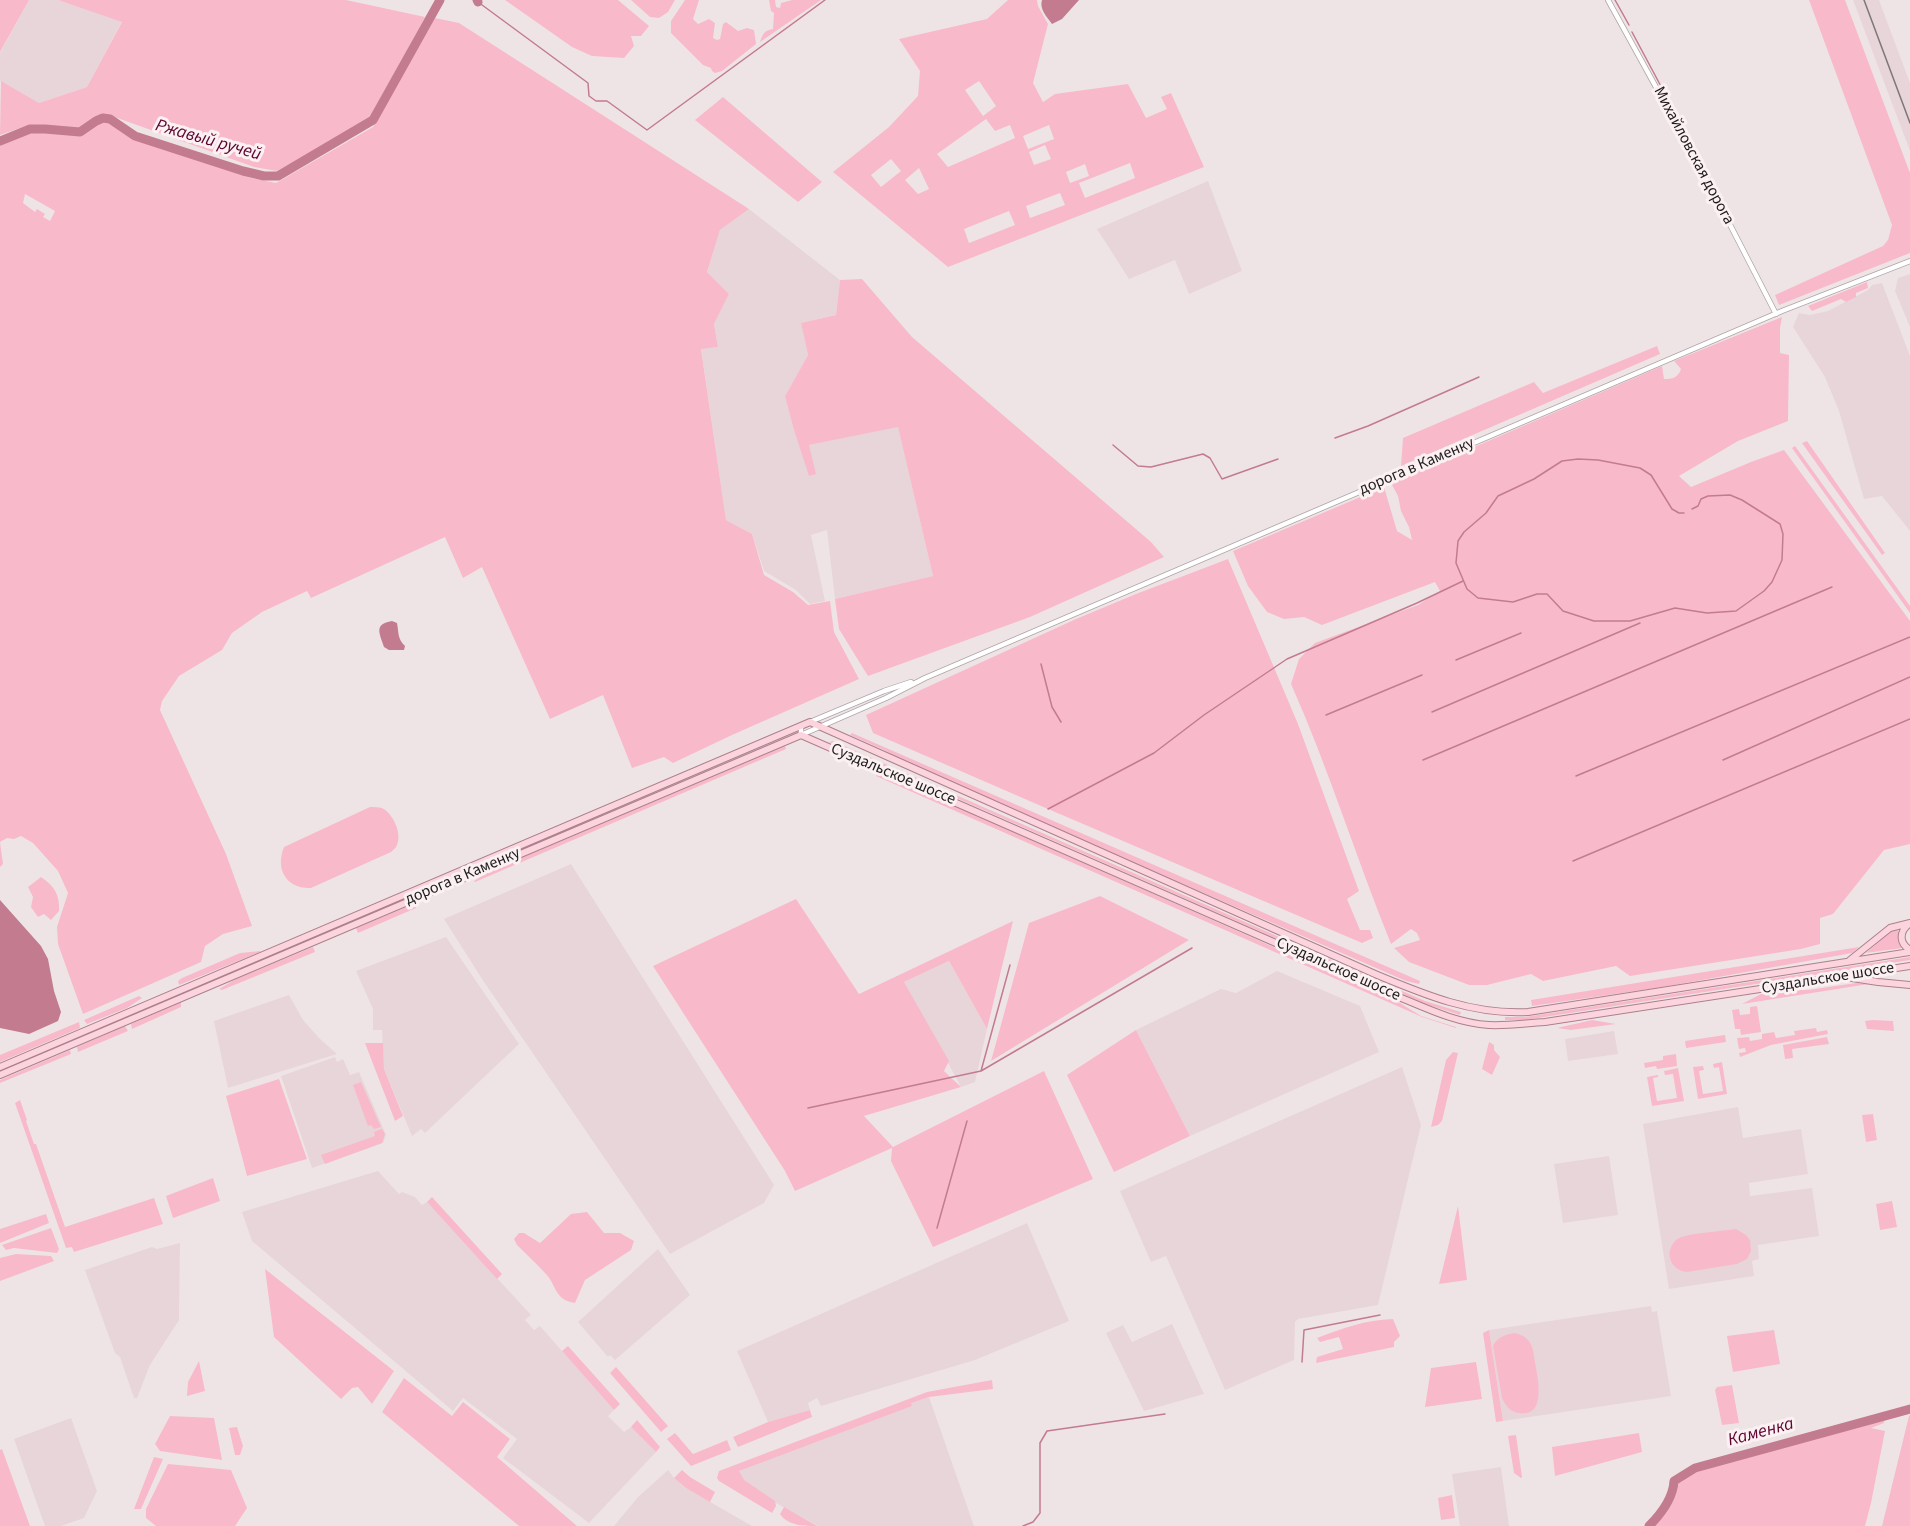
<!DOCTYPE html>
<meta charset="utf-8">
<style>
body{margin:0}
canvas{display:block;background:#eee4e6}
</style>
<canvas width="1910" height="1526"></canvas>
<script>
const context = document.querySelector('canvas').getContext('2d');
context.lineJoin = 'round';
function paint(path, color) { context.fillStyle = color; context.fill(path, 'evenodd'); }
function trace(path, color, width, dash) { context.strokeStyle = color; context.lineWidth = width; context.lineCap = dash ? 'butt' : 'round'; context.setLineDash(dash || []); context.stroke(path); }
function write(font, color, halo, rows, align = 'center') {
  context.font = font + ' "Source Sans 3",sans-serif'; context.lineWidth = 6; context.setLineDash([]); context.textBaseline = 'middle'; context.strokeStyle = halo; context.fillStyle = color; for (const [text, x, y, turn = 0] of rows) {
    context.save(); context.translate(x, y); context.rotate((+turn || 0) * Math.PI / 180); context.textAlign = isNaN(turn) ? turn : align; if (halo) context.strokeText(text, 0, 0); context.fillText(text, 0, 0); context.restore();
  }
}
const built = new Path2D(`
 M29,0H58L122,21L87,87L39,103L0,81V53Z
 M1853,0H1879L1910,83V151Z
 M1208,181L1242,271L1189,294L1175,260L1129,279L1097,229Z
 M749,209L840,280L836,315L801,323L808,355L785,396L809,445L898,426L933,576L835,599L827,530L811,535L825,601L810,604L796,590L764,571L752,534L726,520L701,348L718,347L714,324L729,294L707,272L720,230Z
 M1910,274V327L1895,291L1898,278Z
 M1882,283L1910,356V531L1882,496L1864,499L1839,411L1825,377L1793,327L1799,313L1810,315L1828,311L1868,290L1872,285Z
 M571,864L774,1185L764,1203L670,1254L482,979L444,919Z
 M446,937L519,1044L425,1133L421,1129L412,1136L384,1069L382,1030H373V1009L356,971Z
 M949,961L987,1029L975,1082L961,1087L904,982Z
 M1277,971L1360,1006L1379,1052L1190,1136L1136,1030L1221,989L1236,993Z
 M289,995L303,1020L320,1039L337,1054L228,1088L214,1021Z
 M1614,1031L1618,1054L1568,1061L1565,1039Z
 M335,1057L337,1062L343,1059L350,1075L359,1072L386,1135L383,1143L312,1168L281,1076Z
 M1402,1067L1421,1125L1378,1305L1298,1319L1295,1322L1294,1360L1225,1390L1166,1256L1151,1262L1120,1191Z
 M1738,1107L1743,1138L1801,1129L1808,1174L1749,1183L1750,1196L1812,1188L1819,1236L1758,1245L1759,1259L1752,1261L1754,1276L1669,1289L1643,1124Z
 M1609,1156L1618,1215L1563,1223L1554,1164Z
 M378,1171L399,1194L402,1192L415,1197L422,1205L427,1202L531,1315L525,1320L534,1330L540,1326L614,1410L608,1416L624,1432L631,1427L656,1452L589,1523L503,1458L517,1439L463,1398L453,1411L252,1241L242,1212Z
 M1027,1223L1069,1321L975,1360L821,1406L817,1398L808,1403L810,1410L768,1422L737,1351Z
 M180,1243L179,1320L150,1365L137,1398H134L120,1357L115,1353L85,1270L152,1247L157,1249Z
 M658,1249L690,1295L615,1360L610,1355L608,1357L578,1322Z
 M1651,1306L1652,1312L1657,1311L1671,1396L1503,1421L1489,1330Z
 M1172,1324L1204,1394L1144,1411L1106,1333L1123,1325L1132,1342Z
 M929,1397L974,1526H818L776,1503L729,1472L907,1404Z
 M71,1418L97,1491L84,1518L61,1526H45L14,1439Z
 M1501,1467L1509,1526H1460L1452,1474Z
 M668,1470L674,1478L686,1488L752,1526H614L638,1497Z`);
const green = new Path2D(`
 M0,0H29L0,52Z
 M58,0H346L425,17L371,117L354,129L277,171L254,167L109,115L99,116L79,129L42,125L23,127L0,135L1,81L39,103L87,87L122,22Z
 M505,0H618L649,26L641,36H631L634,46L624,58L592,56L572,47Z
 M631,0H675L668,12L659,18L650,17Z
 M685,0H699L693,19L698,24L709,19L715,23L713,38L717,40L720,39L723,24L726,22L738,31L747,28L754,30L756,44L722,71L715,73L712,71L711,68L703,65L671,33V21Z
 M769,0H775L776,7L780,8L781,3L792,0H821L760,42C763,33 764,31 773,29L774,13L771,11Z
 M1008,0H1037L1038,6L1048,24L1033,83L1043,102L1055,94L1128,84L1146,118L1167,109L1161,97L1171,93L1204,167L948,267L833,172L889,127L918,96L920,71L899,39L987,19ZM979,81L996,106L983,116L965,90ZM986,119L995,131L1010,125L1015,138L948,167L937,154ZM1049,125L1054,139L1028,149L1023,136ZM1045,145L1051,159L1034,165L1029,152ZM891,159L901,171L881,187L871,175ZM1130,163L1135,178L1085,198L1079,183ZM1085,164L1089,176L1070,183L1066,172ZM919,168L929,189L918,194L905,180ZM1060,193L1065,205L1030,218L1026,206ZM1009,211L1015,225L969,243L964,229Z
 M1809,0H1845L1910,173V253L1779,305L1775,295L1883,246L1888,240L1892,225Z
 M435,18L459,23L749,209L720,230L707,272L729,294L714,324L718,347L701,349L726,520L752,534L764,575L793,592L808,605L830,601L834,632L859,679L732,735L673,763L664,757L632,768L603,695L550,719L482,567L463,578L445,537L311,598L307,591L262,612L232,633L222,650L179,676L162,701L160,710L226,854L252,926L223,934L205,946L201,962L83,1014L58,944L57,927L68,893L58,871L33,843L21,836L14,839L7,838L0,842L3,864L0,867V145L31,133L46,131L81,135L100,123L107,121L133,138L251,178L276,183L373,127ZM25,194L55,211L50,221L43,217L45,214L37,209L35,212L23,203Z
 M723,97L822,182L798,202L695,120Z
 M862,279L912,337L1151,542L1164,557L1030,617L868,676L839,629L835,599L933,576L898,427L809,445L816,474L809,476L794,430L785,396L808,355L801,323L836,315L840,280Z
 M1867,282L1868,288L1856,293V297L1846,302L1841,299L1812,311L1808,306Z
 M1782,317L1780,328V353L1789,355L1788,421L1738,441L1679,476L1691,487L1751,462L1784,450L1910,621V844L1884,850L1833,914L1820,918V944L1801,949L1630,976L1616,966L1543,981L1531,974L1487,985H1469L1409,962L1394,948L1420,940L1417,933L1411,929L1391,944C1356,858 1329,769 1291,684L1299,659L1315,643L1418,605L1440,591L1435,582L1322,625L1304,617L1284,619L1267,612L1248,586L1233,551L1384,487L1397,531L1412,540L1409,527L1401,511L1398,496L1391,483L1662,366L1664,379C1672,379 1678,378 1681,369L1674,361Z
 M1657,346L1660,354L1401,466L1403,438L1534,382L1543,393Z
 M1807,441L1885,553L1882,555L1802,443Z
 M1795,446L1910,606V613L1792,448Z
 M1228,559L1298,724L1359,891L1347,899L1360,930H1370L1373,938L1362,943L1048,809L873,733L866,715L1076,619L1136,594Z
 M852,733L1420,981L1419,984L1406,981L909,765L884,750L850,735Z
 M833,741L1425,1001L1461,1012L1460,1015L1425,1004L829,742Z
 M785,746L786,749L475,882L474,881L488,872Z
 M878,772L1400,1003L1421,1016L1456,1027V1028L1422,1017L876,776Z
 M370,807C375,807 380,807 384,809C394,816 402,834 397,845C396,848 393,850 391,852L311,888C286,889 275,869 284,847Z
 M41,877C55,886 60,896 59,911L51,920L44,914L38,917L31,907L33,897L28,887Z
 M1100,896L1189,940L991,1061L1029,923Z
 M796,899L859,994L1013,921L987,1029L949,961L904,982L949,1061L944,1071L961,1087L864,1116L893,1147L1044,1071L1093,1179L933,1247L891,1161L892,1148L795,1191L785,1171L653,966Z
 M416,903V908L358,933L356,928Z
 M1898,929L1902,948L1866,953L1891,931Z
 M313,947L315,952L222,990L219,989L236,979Z
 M1859,947L1852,953L1663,987L1532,1006L1531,1000Z
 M260,951V952L179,985L178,981L182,978L240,953Z
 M1910,957V960L1525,1020H1505V1017H1525Z
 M1856,983L1869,984L1742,1004L1761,994L1788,990H1808Z
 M139,996L142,998L127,1008L87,1024L84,1020Z
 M181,1002V1007L132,1029L131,1024Z
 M1757,1006L1761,1032L1741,1035L1740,1029H1735L1732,1010L1739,1009L1740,1015L1750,1014V1007Z
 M1592,1020L1616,1024L1571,1030L1557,1028Z
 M1873,1020L1893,1021L1894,1031L1867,1029L1865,1021Z
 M79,1022L80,1028L0,1062V1055Z
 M125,1026L128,1031L78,1052L77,1047Z
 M1816,1028L1817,1032L1827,1030L1828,1034L1771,1045L1740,1057L1739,1053L1746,1052L1745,1048L1739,1049L1737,1038L1749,1037L1750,1041L1762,1039V1034L1774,1032L1776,1038L1795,1035L1794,1031Z
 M1136,1030L1190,1136L1114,1172L1067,1075Z
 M1725,1035L1726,1042L1686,1048L1685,1041Z
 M1827,1037L1829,1044L1792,1049L1793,1058L1785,1059L1783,1045Z
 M1489,1042L1494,1045V1050L1500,1057L1492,1075L1482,1069Z
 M365,1043H383L384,1069L403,1116L395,1121Z
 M70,1050L71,1054L0,1083V1080Z
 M1453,1052L1458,1053L1442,1121L1438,1125L1431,1127L1446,1060Z
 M1676,1054L1677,1066L1657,1069L1656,1066L1645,1068L1644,1063L1663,1060V1056Z
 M1722,1062L1727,1094L1698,1099L1693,1067L1703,1066L1704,1070L1699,1071L1703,1094L1723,1091L1719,1067L1714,1068L1713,1064Z
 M1678,1068L1684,1101L1652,1106L1647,1077L1658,1075V1077L1653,1078L1657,1101L1677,1098L1673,1074L1665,1075L1664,1071Z
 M279,1079L307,1159L247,1176L226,1096Z
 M361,1082L381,1127L374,1129L371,1125L368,1126L353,1085Z
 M20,1100L27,1120L26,1121L34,1144H36L65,1227L154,1198L163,1224L74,1252L72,1247L66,1248L15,1103Z
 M1873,1114L1877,1140L1866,1142L1862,1115Z
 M382,1129L385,1134L382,1143L325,1164L321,1155L375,1136L374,1132Z
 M213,1178L220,1201L173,1218L166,1196Z
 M432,1197L502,1274L497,1279L427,1202Z
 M1892,1201L1897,1227L1880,1230L1876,1204Z
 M1458,1206L1467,1280L1439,1284Z
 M587,1212L604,1233H620L634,1241L631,1250L585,1280L575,1303C554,1300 557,1285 545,1273C536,1263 526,1254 517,1245L514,1239L519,1233H524L540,1243L571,1214Z
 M46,1214L49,1223L0,1243V1229Z
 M51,1228L59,1249L57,1253L14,1248L6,1250L2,1245Z
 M1736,1229L1746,1235L1750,1240L1751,1251L1747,1259L1737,1264L1687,1272C1679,1271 1672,1267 1670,1258C1668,1251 1672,1242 1679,1238C1691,1233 1722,1231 1736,1229Z
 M16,1254L51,1256L54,1261L0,1281V1258Z
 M265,1269L394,1371L372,1404L358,1387L352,1388L341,1399L274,1337Z
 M1393,1319L1400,1336L1394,1342V1347L1316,1363L1317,1357L1343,1349L1339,1337L1320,1342L1317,1338C1344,1328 1364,1320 1393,1319Z
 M1489,1330L1503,1421L1496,1422L1483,1333Z
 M1774,1330L1780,1364L1733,1372L1727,1336Z
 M1514,1333C1524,1335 1530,1339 1533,1350C1535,1368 1551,1418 1519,1413C1510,1412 1505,1405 1502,1398L1493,1346C1497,1337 1505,1335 1514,1333Z
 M568,1346L620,1404L614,1410L562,1351Z
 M199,1361L205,1391L187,1396L188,1382Z
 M1476,1362L1482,1399L1425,1407L1431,1368Z
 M616,1367L668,1426L661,1432L610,1373Z
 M404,1378L452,1416L463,1402L510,1439L497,1457L577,1526H519L382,1412Z
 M992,1380L993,1389L929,1397L911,1403L912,1406L739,1471L744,1480L775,1501L776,1506L772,1513L719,1481L717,1478L719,1471L927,1392Z
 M1732,1385L1739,1423L1722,1425L1715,1390L1717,1387Z
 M810,1410L812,1417L738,1447L733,1437L768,1422Z
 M1910,1415V1526H1882L1909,1416Z
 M170,1416L214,1418L222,1460L160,1451L155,1444Z
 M1884,1416V1423L1871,1428L1885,1431L1871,1503L1865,1526H1651L1673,1490L1674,1481L1695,1468Z
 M637,1420L660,1447L656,1452L631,1427Z
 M237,1427L243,1446L240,1455H235L229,1428Z
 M675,1433L693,1454L727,1440L731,1450L691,1466L667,1439Z
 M1639,1433L1642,1452L1555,1476L1552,1447Z
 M1516,1435L1522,1477L1521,1478L1514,1473L1508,1436Z
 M2,1449L30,1526H0V1450Z
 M154,1457L163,1459L141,1509H134Z
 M168,1464L231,1470L247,1508L235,1526H156L146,1518V1509Z
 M682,1470L690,1477L715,1492L710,1502L686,1488L674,1478Z
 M1452,1495L1455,1518L1441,1520L1438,1498Z
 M784,1507L817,1526H818C804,1526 788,1526 780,1514Z`);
const water = new Path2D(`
 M1042,0H1079L1062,19L1052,24C1047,17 1039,9 1042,0Z
 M392,621L397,623C399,633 397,638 405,646L404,650H389L384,647C380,634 373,624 392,621Z
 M0,900L41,946L48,959L54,991L61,1012L58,1021L29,1034L0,1028Z`);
const stream = new Path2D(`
 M1615,0L1629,25
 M478,2L588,83L589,96L596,101H607L647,130L825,0
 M1632,32L1664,92
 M1335,438L1368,426L1479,377
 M1113,445L1138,466L1151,467L1203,454L1210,458L1222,479L1278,459
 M1684,513H1679L1672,509L1651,475L1640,468L1598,460L1578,459L1562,461L1534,479L1498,496L1486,513L1464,532L1458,541L1456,563L1467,589L1478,598L1513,602L1537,594H1547L1563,611L1594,621H1630L1675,608L1707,613L1736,611L1764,591L1772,582L1782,560L1783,534L1780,524L1742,500L1730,495L1708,496L1701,499L1698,506L1692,509
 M1456,660L1521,633
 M1041,664L1052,707L1061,722
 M1432,712L1640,623
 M1326,715L1422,675
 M1423,760L1832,587
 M1723,760L1910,677
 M1576,776L1910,637
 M1048,809L1154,753L1204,715L1287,659L1417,603L1463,581
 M1573,861L1910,719
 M981,1071L1010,965
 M808,1108L981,1071L1192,948
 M937,1228L967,1121
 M1302,1362L1304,1330L1380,1315
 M1023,1526L1033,1522L1040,1513V1443L1047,1431L1165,1414`);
const river = new Path2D(`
 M477,0L478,2
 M0,141L30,129H45L80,132L96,121L103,118L110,119L135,136L243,171L264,176H278L373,120L440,0
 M1649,1526C1660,1515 1673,1498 1674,1481L1695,1468L1910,1409`);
const minor = new Path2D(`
 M1608,0L1706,178L1776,314
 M810,722L884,691L911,682
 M801,727V735L886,698L925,678L1782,311L1910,261`);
const major = new Path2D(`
 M1909,924C1899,932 1899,943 1910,950
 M1850,960L1890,928L1910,923
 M1852,978L1878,982L1910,985
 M0,1067L810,722L1375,974C1425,995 1473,1015 1528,1012L1910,952
 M0,1075L801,735L1399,997C1428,1009 1457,1023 1489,1025C1507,1026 1526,1023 1545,1022L1910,966`);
const rail = new Path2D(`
 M1864,0L1910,123`);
const streetNames = [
 ["Михайловская дорога",1693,156,62],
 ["дорога в Каменку",1417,467,-23],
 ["Суздальское шоссе",893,775,23],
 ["дорога в Каменку",463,877,-23],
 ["Суздальское шоссе",1338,970,24],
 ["Суздальское шоссе",1828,979,-9]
];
const waterNames = [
 ["Ржавый ручей",208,141,16],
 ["Каменка",1761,1433,-15]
];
paint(built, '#e8d5da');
paint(green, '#f8bacb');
paint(water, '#c37b90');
trace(stream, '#c37b90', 1.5);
trace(river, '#c37b90', 9);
trace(minor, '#aea5a7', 6);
trace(major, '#ac808c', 8);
trace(minor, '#fff', 4.5);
trace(major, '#fbd4de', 6);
trace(rail, '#7e7779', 1.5);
write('16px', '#1e1b1c', '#fbf1f3', streetNames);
write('italic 18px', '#5e032e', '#fbf1f3', waterNames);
</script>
